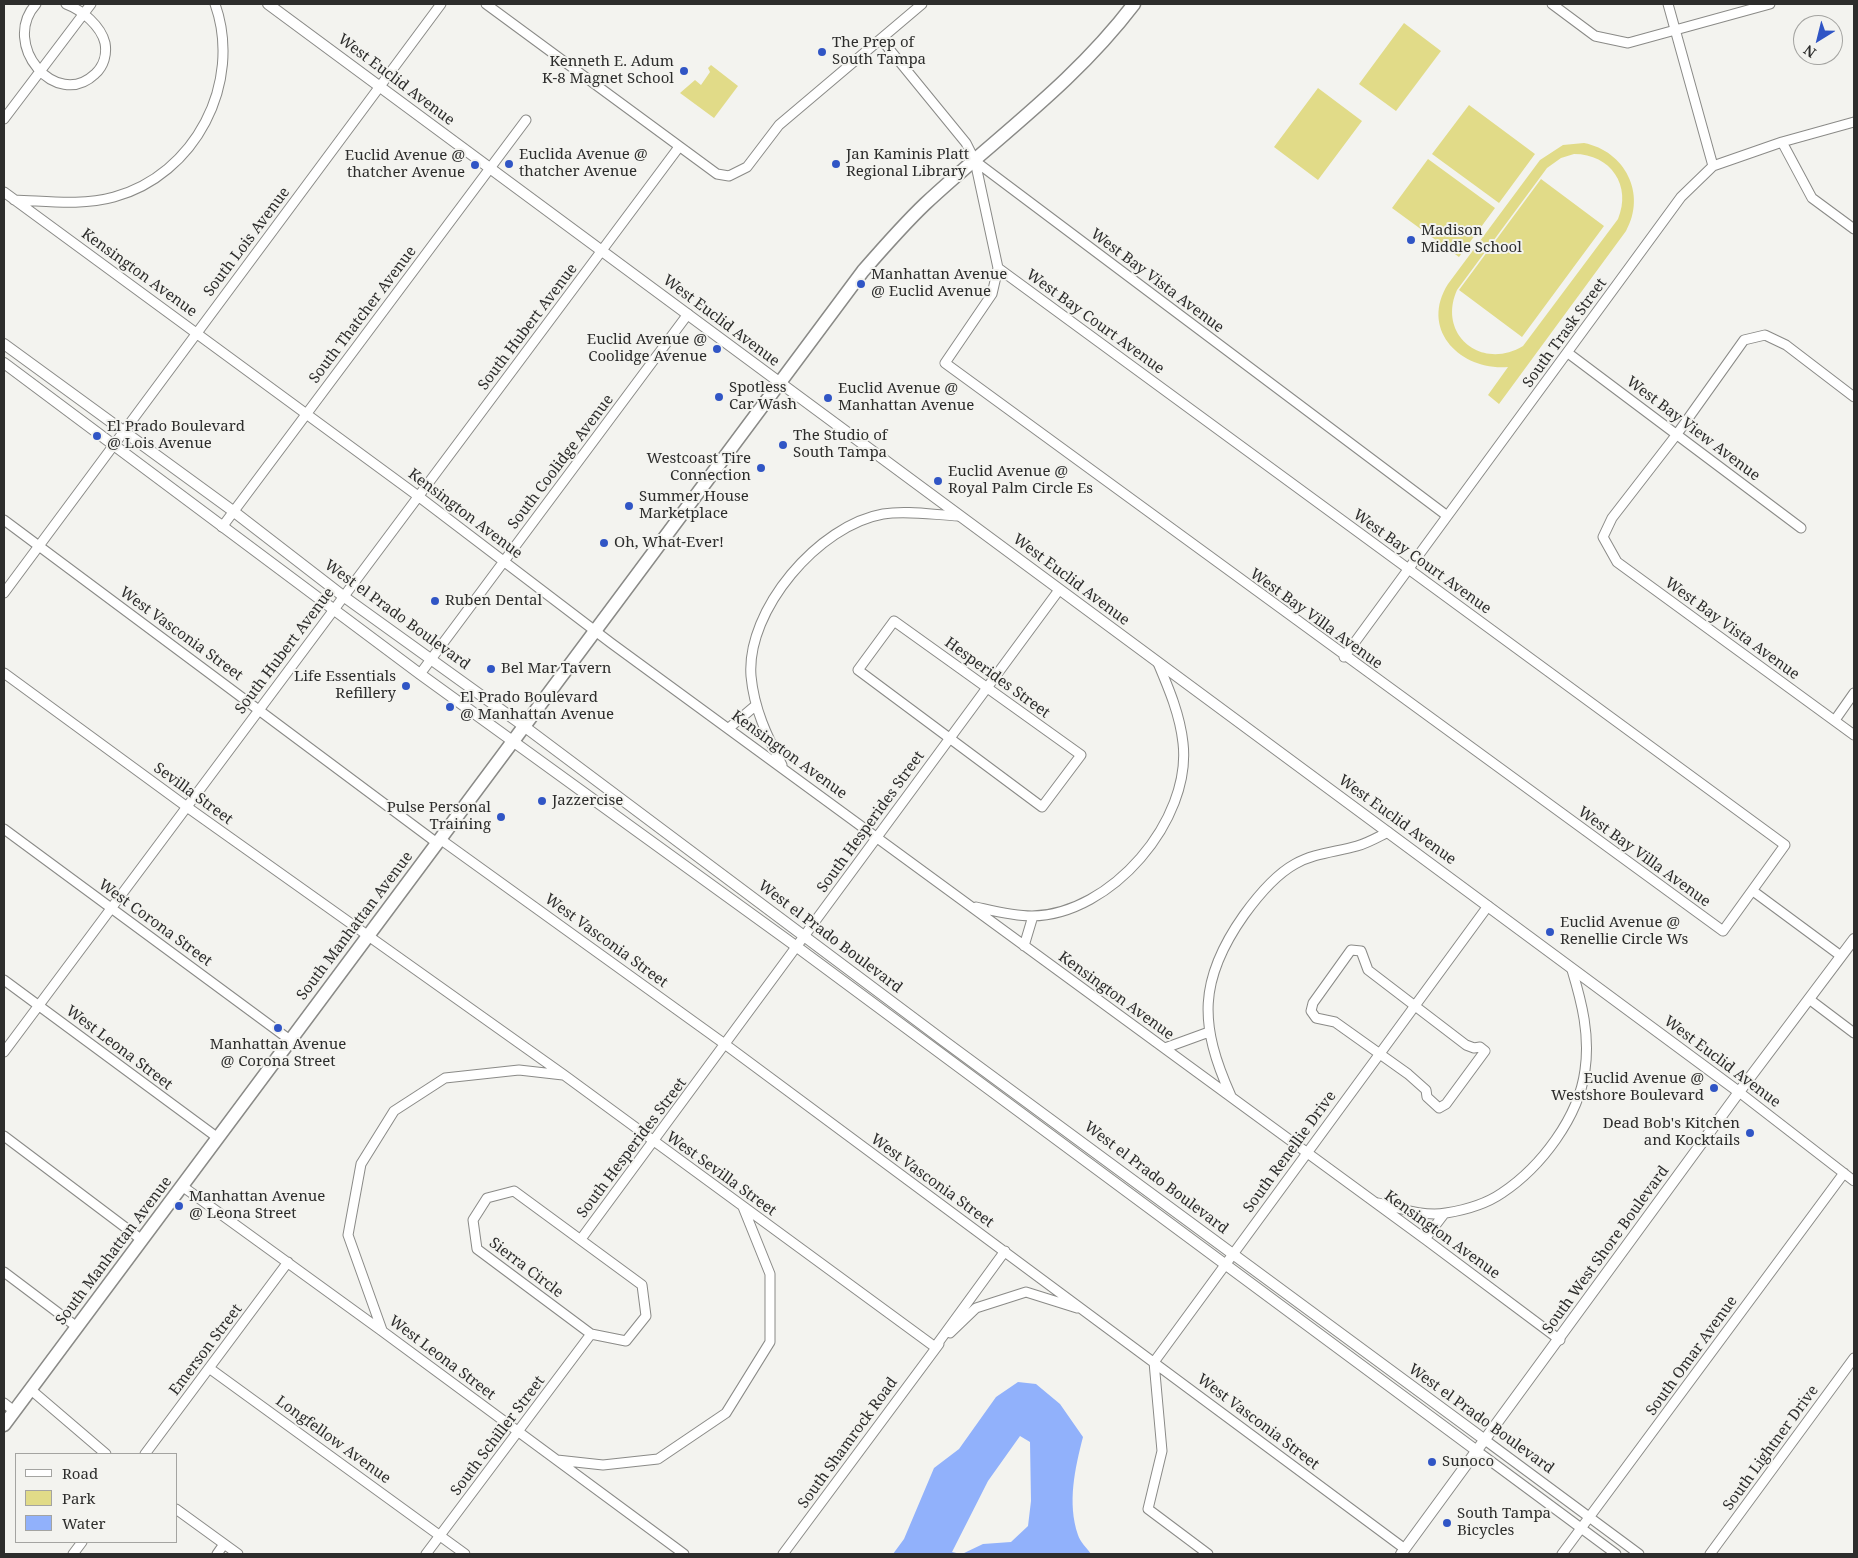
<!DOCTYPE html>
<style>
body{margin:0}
#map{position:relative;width:1858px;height:1558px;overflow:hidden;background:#f3f3ef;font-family:"Noto Serif",serif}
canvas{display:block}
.frame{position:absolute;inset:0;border:5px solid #2d2d2c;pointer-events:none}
.legend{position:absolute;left:15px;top:1453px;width:162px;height:90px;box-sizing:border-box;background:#f3f3ef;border:1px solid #a4a4a1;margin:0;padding:6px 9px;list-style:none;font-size:15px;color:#2d2d2c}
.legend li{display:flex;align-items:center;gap:10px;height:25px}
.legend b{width:25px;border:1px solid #a4a4a1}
.north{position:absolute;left:1793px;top:15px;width:50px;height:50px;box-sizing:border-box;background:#f3f3ef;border:1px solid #a4a4a1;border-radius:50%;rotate:216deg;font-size:14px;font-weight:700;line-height:20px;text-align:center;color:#2d2d2c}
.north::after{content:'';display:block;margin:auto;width:18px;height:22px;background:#3055c5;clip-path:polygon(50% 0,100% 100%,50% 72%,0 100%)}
</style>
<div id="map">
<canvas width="1858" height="1558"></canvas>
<div class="frame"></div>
<ul class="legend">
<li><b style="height:6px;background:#fff"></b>Road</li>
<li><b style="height:14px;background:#e1db88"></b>Park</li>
<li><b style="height:14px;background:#91b1fb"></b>Water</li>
</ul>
<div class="north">N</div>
</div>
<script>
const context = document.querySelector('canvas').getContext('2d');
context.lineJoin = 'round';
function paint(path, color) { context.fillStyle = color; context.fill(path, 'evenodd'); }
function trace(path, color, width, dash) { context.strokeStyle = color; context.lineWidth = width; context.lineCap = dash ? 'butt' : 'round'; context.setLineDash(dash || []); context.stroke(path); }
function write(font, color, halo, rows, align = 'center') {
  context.font = font + ' "Noto Serif",serif'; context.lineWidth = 4; context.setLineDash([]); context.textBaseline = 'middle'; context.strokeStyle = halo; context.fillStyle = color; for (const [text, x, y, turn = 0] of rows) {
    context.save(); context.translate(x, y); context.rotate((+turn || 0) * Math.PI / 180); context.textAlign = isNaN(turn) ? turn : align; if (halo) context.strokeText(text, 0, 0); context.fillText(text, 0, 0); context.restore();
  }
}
const green = new Path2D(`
 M1404,23L1441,51L1396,111L1359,84Z
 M711,65L738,86L714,118L680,93L695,80L701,85L710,72L708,68Z
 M1318,88L1362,121L1318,180L1274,147Z
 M1469,105L1535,154L1499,203L1432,154Z
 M1584,143C1625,151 1647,194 1626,231L1499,404L1488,395L1508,367C1461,371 1419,330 1448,284L1540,160L1563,145ZM1574,154C1611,154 1632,186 1618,219L1523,346C1482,371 1437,335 1457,290L1547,168L1561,158Z
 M1428,159L1495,208L1459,257L1392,208Z
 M1541,179L1604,226L1522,337L1459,290Z`);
const water = new Path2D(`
 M1018,1382L1036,1384L1060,1404L1083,1437C1075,1468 1067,1503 1078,1535C1080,1542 1087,1548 1091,1554H962L983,1544L1011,1542L1028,1526L1031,1501L1030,1442L1020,1436L988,1481L952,1552L961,1554H893L904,1539L934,1468L959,1449L996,1397Z`);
const minor = new Path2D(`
 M36,4C0,44 56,111 95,74C104,66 107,54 105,43C101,26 82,10 66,4
 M486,4L717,174L729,176L747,167L779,125L922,4
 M1552,4L1595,36L1628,43L1770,4
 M1668,4L1713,166
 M881,39L966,143L975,161L1446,515
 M4,119L91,4
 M1782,142L1812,198L1854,229
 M975,161L998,268L1785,845L1723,931L945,363L992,294L998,268
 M4,192L418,496L611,643L1425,1239L1560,1340
 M14,200C47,201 82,206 114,197C195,175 243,83 215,4
 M1568,353L1801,528
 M1854,397L1786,345L1765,335L1744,340L1677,434L1612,518L1603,537L1617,562L1854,735
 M4,520L437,843
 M222,527L526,120
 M4,593L441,4
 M894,621L1081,755L1042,807L858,670Z
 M1344,657L1681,197L1713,166L1782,142L1854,122
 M4,673L187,807L564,1075L935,1347L1005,1251
 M420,674L688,314
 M1835,720L1854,693
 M729,728L755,706
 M782,765C767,736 754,709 751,676C746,610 819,525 883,514C907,510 935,515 959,516
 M4,829L290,1040
 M440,839L726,1045L1405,1549
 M1753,891L1841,956
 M976,907C994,911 1013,916 1032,916C1111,915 1192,820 1183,743C1180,715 1169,689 1158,663
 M1024,946L1033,916
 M1351,950L1361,951L1368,970L1466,1045L1474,1048L1480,1047L1485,1051L1446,1104L1439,1108L1427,1097L1426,1090L1408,1074L1335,1022L1316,1018L1311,1011L1313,1003Z
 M4,980L218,1138
 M1809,999L1854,1033
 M1165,1048L1209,1032
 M4,1052L679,147
 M1739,1092L1854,1181
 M1231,1096C1199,1025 1198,980 1244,915C1257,897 1275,875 1295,864C1314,853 1336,852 1357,846C1368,843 1378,837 1388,832
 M4,1136L142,1240
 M182,1186L382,1331L684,1554
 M514,1191L642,1285L646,1316L626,1341L591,1334L477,1249L473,1220L487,1198Z
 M1378,1203C1399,1208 1424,1217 1446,1213C1465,1210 1486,1204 1502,1193C1541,1167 1579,1117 1585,1070C1590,1035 1582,1003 1572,970
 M581,1239L1059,590
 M1425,1239L1444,1214
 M4,1272L77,1327
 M382,1330L348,1235L361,1164L394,1111L445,1078L519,1070L563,1075
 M950,1333L976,1308L1026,1292L1077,1308
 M209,1368L465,1554
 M30,1389L106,1454
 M4,1403L14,1411
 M1485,1440L1639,1554
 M1477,1451L1616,1554
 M145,1454L288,1262
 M557,1460L603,1465L658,1459L726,1413L770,1342V1274L743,1207
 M176,1509L238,1554
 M73,1554L82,1542
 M217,1554L224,1544
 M426,1554L591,1334
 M783,1554L939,1344
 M1208,1554L1148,1509L1162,1451L1154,1362L1488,906
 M1562,1554L1844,1173
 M1710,1554L1854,1358`);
const tertiary = new Path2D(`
 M268,4L1739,1092
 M4,344L233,511L343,596L525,727L944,1041L1485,1440
 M4,363L420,674L797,947L1477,1451
 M1401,1554L1739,1092L1854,939`);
const secondary = new Path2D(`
 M4,1425L863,271C883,248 903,225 925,204C998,136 1073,84 1134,4`);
const markers = [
 [822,52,5,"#3055c5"],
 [684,71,5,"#3055c5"],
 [509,164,5,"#3055c5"],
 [836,164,5,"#3055c5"],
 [475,165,5,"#3055c5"],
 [1411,240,5,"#3055c5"],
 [861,284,5,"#3055c5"],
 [717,349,5,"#3055c5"],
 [719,397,5,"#3055c5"],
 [828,398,5,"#3055c5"],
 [97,436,5,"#3055c5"],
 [783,445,5,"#3055c5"],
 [761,468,5,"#3055c5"],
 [938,481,5,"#3055c5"],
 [629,506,5,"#3055c5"],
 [604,543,5,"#3055c5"],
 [435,601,5,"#3055c5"],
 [491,669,5,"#3055c5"],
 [406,686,5,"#3055c5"],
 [450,707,5,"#3055c5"],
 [542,801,5,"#3055c5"],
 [501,817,5,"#3055c5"],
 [1550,932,5,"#3055c5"],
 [278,1028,5,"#3055c5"],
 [1714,1088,5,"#3055c5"],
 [1750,1133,5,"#3055c5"],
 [179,1206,5,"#3055c5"],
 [1432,1462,5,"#3055c5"],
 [1447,1523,5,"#3055c5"]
];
const poiNames = [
 ["The Prep of",832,43],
 ["South Tampa",832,60],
 ["Kenneth E. Adum",674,62,"right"],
 ["K-8 Magnet School",674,79,"right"],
 ["Euclida Avenue @",519,155],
 ["thatcher Avenue",519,172],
 ["Jan Kaminis Platt",846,155],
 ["Regional Library",846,172],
 ["Euclid Avenue @",465,156,"right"],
 ["thatcher Avenue",465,173,"right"],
 ["Madison",1421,231],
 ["Middle School",1421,248],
 ["Manhattan Avenue",871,275],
 ["@ Euclid Avenue",871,292],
 ["Euclid Avenue @",707,340,"right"],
 ["Coolidge Avenue",707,357,"right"],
 ["Spotless",729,388],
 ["Car Wash",729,405],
 ["Euclid Avenue @",838,389],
 ["Manhattan Avenue",838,406],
 ["El Prado Boulevard",107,427],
 ["@ Lois Avenue",107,444],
 ["The Studio of",793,436],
 ["South Tampa",793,453],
 ["Westcoast Tire",751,459,"right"],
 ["Connection",751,476,"right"],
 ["Euclid Avenue @",948,472],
 ["Royal Palm Circle Es",948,489],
 ["Summer House",639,497],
 ["Marketplace",639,514],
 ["Oh, What-Ever!",614,543],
 ["Ruben Dental",445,601],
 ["Bel Mar Tavern",501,669],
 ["Life Essentials",396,677,"right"],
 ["Refillery",396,694,"right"],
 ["El Prado Boulevard",460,698],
 ["@ Manhattan Avenue",460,715],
 ["Jazzercise",552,801],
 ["Pulse Personal",491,808,"right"],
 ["Training",491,825,"right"],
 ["Euclid Avenue @",1560,923],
 ["Renellie Circle Ws",1560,940],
 ["Manhattan Avenue",278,1045,"center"],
 ["@ Corona Street",278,1062,"center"],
 ["Euclid Avenue @",1704,1079,"right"],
 ["Westshore Boulevard",1704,1096,"right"],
 ["Dead Bob's Kitchen",1740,1124,"right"],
 ["and Kocktails",1740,1141,"right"],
 ["Manhattan Avenue",189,1197],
 ["@ Leona Street",189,1214],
 ["Sunoco",1442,1462],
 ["South Tampa",1457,1514],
 ["Bicycles",1457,1531]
];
const streetNames = [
 ["West Euclid Avenue",396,80,37],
 ["South Lois Avenue",247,242,-53],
 ["Kensington Avenue",139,273,36],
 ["West Bay Vista Avenue",1157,281,37],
 ["South Thatcher Avenue",363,315,-53],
 ["West Euclid Avenue",721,321,37],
 ["West Bay Court Avenue",1095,322,36],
 ["South Hubert Avenue",528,327,-53],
 ["South Trask Street",1565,333,-54],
 ["West Bay View Avenue",1693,429,37],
 ["South Coolidge Avenue",561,462,-53],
 ["Kensington Avenue",465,514,37],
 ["West Bay Court Avenue",1422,562,36],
 ["West Euclid Avenue",1071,580,37],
 ["West el Prado Boulevard",397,615,36],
 ["West Bay Villa Avenue",1316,619,36],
 ["West Bay Vista Avenue",1732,629,36],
 ["West Vasconia Street",181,634,36],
 ["South Hubert Avenue",285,651,-53],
 ["Hesperides Street",997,678,36],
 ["Kensington Avenue",789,755,36],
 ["Sevilla Street",193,794,36],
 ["West Euclid Avenue",1397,820,36],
 ["South Hesperides Street",871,822,-54],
 ["West Bay Villa Avenue",1644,857,36],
 ["West Corona Street",155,923,36],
 ["South Manhattan Avenue",355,926,-53],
 ["West el Prado Boulevard",830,937,37],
 ["West Vasconia Street",606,941,36],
 ["Kensington Avenue",1116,996,36],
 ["West Leona Street",119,1048,37],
 ["West Euclid Avenue",1722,1062,37],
 ["South Hesperides Street",632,1148,-53],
 ["South Renellie Drive",1290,1152,-54],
 ["West Sevilla Street",721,1174,36],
 ["West el Prado Boulevard",1156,1178,37],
 ["West Vasconia Street",932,1181,36],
 ["Kensington Avenue",1442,1235,36],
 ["South West Shore Boulevard",1606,1250,-54],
 ["South Manhattan Avenue",114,1251,-53],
 ["Sierra Circle",526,1268,37],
 ["Emerson Street",206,1350,-53],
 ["South Omar Avenue",1692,1356,-54],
 ["West Leona Street",442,1358,37],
 ["West el Prado Boulevard",1481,1419,36],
 ["West Vasconia Street",1258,1422,37],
 ["South Schiller Street",498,1436,-53],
 ["Longfellow Avenue",333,1440,36],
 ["South Shamrock Road",848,1443,-54],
 ["South Lightner Drive",1771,1448,-54]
];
paint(green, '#e1db88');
paint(water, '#91b1fb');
trace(minor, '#8a8a87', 11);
trace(tertiary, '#8a8a87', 12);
trace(secondary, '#8a8a87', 15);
trace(minor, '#fff', 9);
trace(tertiary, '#fff', 10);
trace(secondary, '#fff', 12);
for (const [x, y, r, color] of markers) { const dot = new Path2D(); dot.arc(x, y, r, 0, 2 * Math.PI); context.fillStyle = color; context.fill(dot); trace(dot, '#f3f3ef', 2); }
write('15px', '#2d2d2c', '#f3f3ef', poiNames, 'left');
write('15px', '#2d2d2c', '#f3f3ef', streetNames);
</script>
